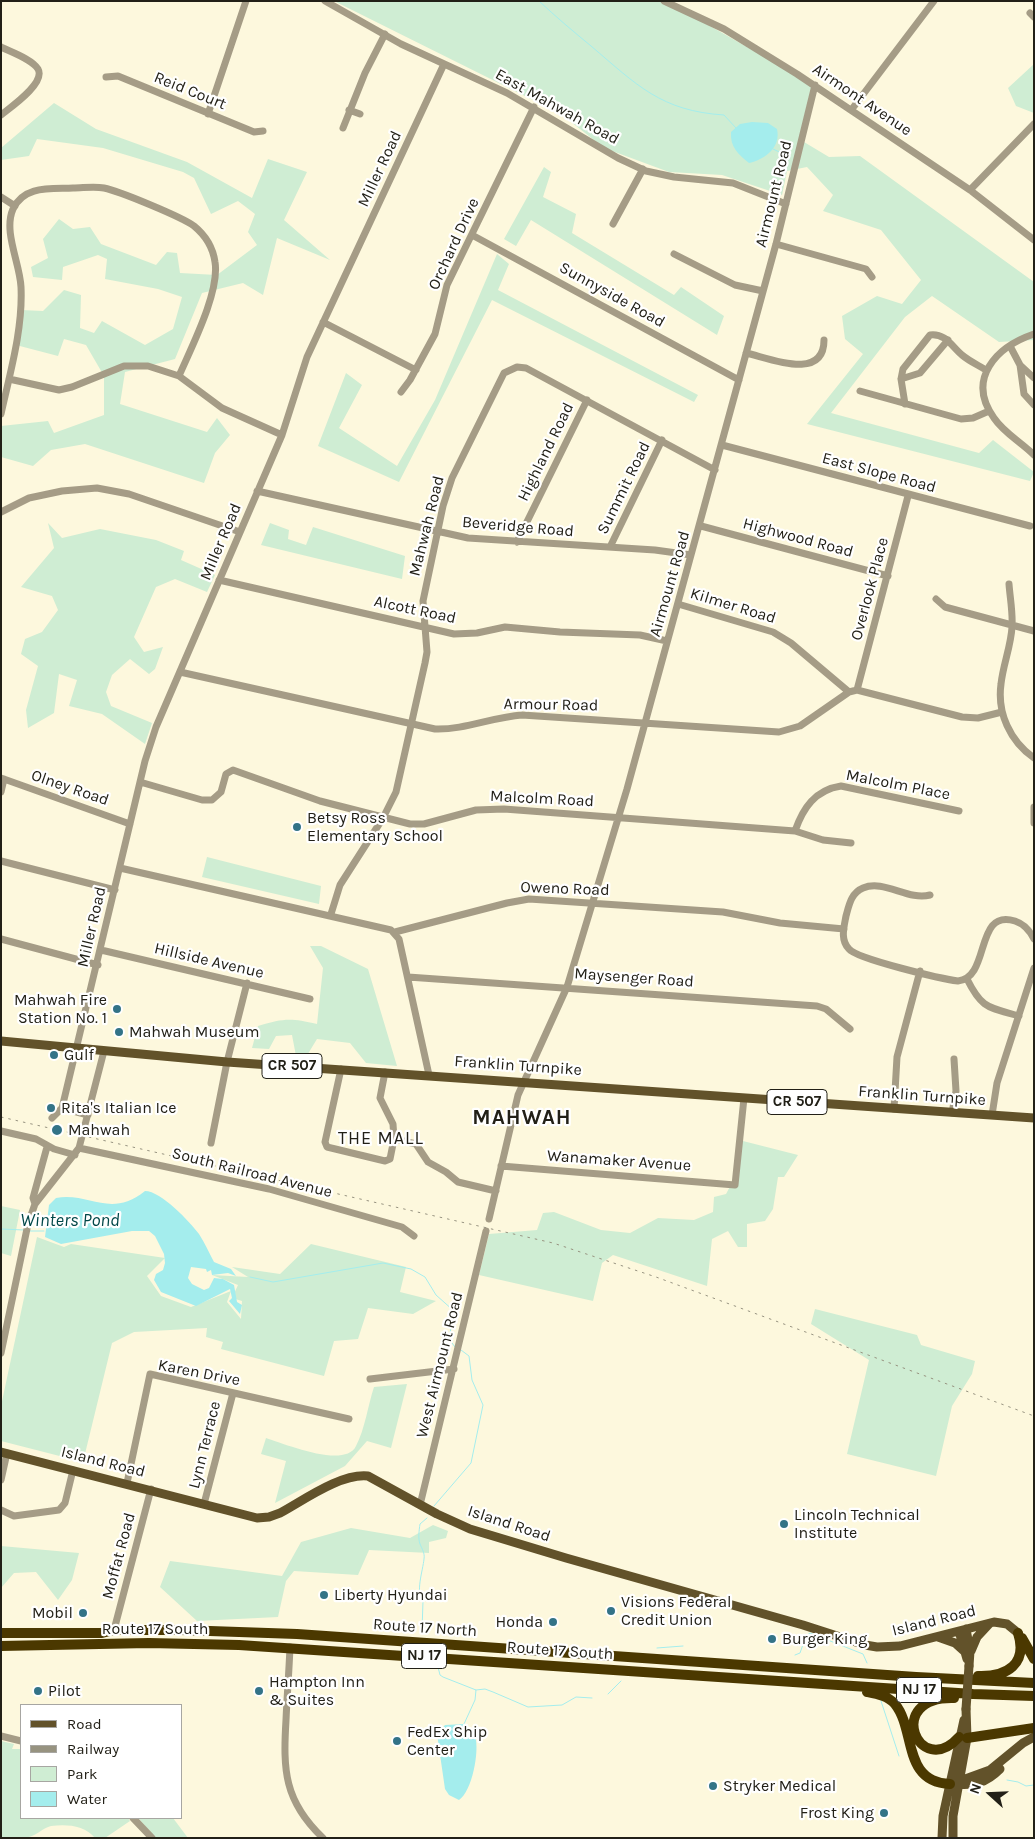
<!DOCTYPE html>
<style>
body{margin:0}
#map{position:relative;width:1035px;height:1839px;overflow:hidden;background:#fdf8dd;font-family:Karla,sans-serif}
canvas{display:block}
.frame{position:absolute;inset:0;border:2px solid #222017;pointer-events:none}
.legend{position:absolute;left:20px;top:1704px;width:162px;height:115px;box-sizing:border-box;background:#fff;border:1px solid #a7a6a2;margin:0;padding:6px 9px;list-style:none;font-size:15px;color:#222017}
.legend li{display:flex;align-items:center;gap:10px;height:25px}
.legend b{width:25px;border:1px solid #a7a6a2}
.north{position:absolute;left:965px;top:1769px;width:50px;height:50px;-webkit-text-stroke:4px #fff;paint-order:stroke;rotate:290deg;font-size:14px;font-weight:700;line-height:20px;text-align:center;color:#222017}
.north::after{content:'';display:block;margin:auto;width:18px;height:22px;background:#222017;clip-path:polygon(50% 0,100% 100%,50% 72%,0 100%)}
</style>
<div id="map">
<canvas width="1035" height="1839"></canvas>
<div class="frame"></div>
<ul class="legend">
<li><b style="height:6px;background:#62522a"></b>Road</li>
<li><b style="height:6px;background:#979380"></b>Railway</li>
<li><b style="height:14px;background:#cfedd3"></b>Park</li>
<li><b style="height:14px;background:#a4eded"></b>Water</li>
</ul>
<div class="north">N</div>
</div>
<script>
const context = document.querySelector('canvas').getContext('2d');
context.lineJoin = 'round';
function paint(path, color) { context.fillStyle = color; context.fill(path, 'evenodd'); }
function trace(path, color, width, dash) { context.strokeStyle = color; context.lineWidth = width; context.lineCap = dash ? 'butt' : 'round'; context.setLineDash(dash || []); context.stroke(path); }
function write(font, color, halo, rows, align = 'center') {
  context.font = font + ' Karla,sans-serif'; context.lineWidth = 4.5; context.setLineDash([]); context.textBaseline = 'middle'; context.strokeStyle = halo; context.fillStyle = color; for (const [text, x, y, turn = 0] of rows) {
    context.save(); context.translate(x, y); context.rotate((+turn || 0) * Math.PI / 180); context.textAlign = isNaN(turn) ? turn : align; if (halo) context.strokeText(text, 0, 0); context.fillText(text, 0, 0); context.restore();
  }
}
const green = new Path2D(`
 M334,1H660L689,14L812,84L799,139L829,157L860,156L1034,282V340L999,342L932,296L905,317L831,413L979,453L993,440L1034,472L1030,481L807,424L863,354L845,339L842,316L877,296L902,304L921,280L881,230L823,211L833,195L807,167L787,171L782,195L722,175L669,172L604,148L561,114Z
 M1034,64V113L1016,106L1008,88Z
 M54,103L96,129L187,162L252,198L268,159L307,172L284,220L330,260L277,238L263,295L243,283L202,293L175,359L125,372L120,404L207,432L217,418L230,435L215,453L204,483L85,444L51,450L33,466L1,457V426L48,421L54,433L104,415V376L86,345L64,339L58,356L16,345L21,310L43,311L64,290L81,295L80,328L94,333L102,321L145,345L173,329L182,297L158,289L105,279L107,259L98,255L63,267L62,280L33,277L31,267L48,258L43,239L59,219L73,229L90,227L101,244L156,265L167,252L177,253L180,273L217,275L257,245L248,232L255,214L238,201L211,214L194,178L183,172L103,148L37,139L29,156L1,160V148Z
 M544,167L551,172L543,197L576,214L572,233L674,295L681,287L724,316L717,335L531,220L516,246L504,239Z
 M497,254L509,264L498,290L698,395L694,402L492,300L399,482L318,446L346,373L362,385L339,428L397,466L435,400Z
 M48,523L62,538L100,529L156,540L184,551L181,560L215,575L207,592L175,579L156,587L134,637L144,652L163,647L155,669L149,674L130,659L112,675L106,692L111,706L152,723L145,744L102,714L69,706L77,680L59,674L54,713L28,728L26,710L38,666L21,654L25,639L42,632L58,610L52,596L21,587L54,548Z
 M270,523L289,530L288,539L306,545L313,527L405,556L402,579L261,545Z
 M207,857L321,886L319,904L202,877Z
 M310,946H321L368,969L397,1066L366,1063L350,1043L317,1039L306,1057L296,1056L292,1035L276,1036L269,1049L252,1048L258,1026C284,1018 291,1018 317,1024L323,968Z
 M739,1140L798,1155L784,1177H778L773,1209L765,1221L747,1224V1247H738L728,1231L712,1239L707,1286L613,1255L602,1263L593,1301L479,1275L489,1234L537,1230L543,1213L554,1212L601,1230L630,1233L658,1218L694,1220L713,1212L714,1197L726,1194L734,1179Z
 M1,1206L20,1210L11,1256L1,1253Z
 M37,1237L64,1247L71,1244L165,1258L147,1276L161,1296L191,1307L231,1291L227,1302L241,1319L242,1301L232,1298L238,1285L212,1275L248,1277L232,1267L280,1274L311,1244L406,1267L400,1292L436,1301L413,1314L368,1308L358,1339L334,1341L324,1376L221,1349L223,1342L206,1337L207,1328L134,1332L112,1343L83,1462L1,1441V1406Z
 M815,1309L917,1335L921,1345L975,1361L972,1374L952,1406L936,1476L847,1454L869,1360L811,1324Z
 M407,1384L391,1448L367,1441L345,1466L275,1503L286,1461L261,1454L266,1438C285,1444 345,1469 356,1446C365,1429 368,1405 374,1387Z
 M433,1525L448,1531L446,1538L429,1542V1553L369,1550L358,1575L294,1571L286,1581L278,1617L197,1621L160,1587L170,1561L282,1576L301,1542L351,1528L410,1538Z
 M1,1546L79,1553L72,1580L58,1600L36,1572L14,1573L1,1588Z
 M1,1741L14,1744L12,1749H21V1818H128L130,1821L105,1838H95C85,1825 66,1824 51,1826C43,1828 37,1835 29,1837C21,1839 10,1838 1,1838Z
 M138,1818H173L188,1838H156Z`);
const water = new Path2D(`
 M752,122L768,123L777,129C781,147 766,159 749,163C738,154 730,147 731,132L740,124Z
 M145,1191C161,1191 190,1222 199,1234C205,1243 209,1253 214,1262L231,1269L236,1276L228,1273L212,1275L211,1270L207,1272L206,1269L191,1267L188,1278L192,1284L204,1290L209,1288L214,1278L223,1279L234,1285L237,1302L242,1305L240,1314L229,1301L232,1298L230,1289L196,1306L161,1292L154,1280L156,1274L163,1270L165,1263L164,1254L155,1236L149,1231H132L61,1244L45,1237L49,1205L56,1198C90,1192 110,1219 145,1191Z
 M464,1724C468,1728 473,1731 475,1736C480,1750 472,1792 459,1800L449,1795L445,1789L437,1734L445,1725Z`);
const stream = new Path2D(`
 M539,1C556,17 574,32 591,46C637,85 661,111 724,115L736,128
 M773,149L790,157
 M1,1229L24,1230
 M30,1231H44
 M250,1277L273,1282L383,1263L411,1269L425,1277L436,1295L454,1311L449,1339L455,1347
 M434,1506L471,1463L483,1405L472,1380L469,1356L461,1350
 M422,1631L423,1601C415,1593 423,1570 424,1559C425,1553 422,1549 420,1544C418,1538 419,1531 420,1524L427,1518
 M657,1648L683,1646
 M795,1655L800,1653L806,1636L810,1633L863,1654L867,1663
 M438,1667L440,1675L443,1677L476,1690L475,1700L464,1724
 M476,1690L485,1689L493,1692L528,1707L562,1705L576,1697L592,1698
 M608,1694L621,1681
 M881,1701L899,1756
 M1007,1780L1018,1782L1026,1786L1034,1785`);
const minor = new Path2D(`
 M325,1L401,44L507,93L618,158L646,171L674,177L733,183L786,204
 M664,1L724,29L797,74L970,190L1034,240
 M1030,13L1034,17
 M1,47C11,52 32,59 38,69C46,83 11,107 1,115
 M106,77L118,76L254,132L263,131
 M852,109L934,1
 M349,110L360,114
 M208,114L246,1
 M343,128L365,73L385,34
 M970,190L1034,124
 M1,197L15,206
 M613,224L643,169
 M472,235L739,380
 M776,244L866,269L872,277
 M674,254L735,285L763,291
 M323,322L416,370
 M1034,334C996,347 966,379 994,418C1004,433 1021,442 1034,455
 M1010,346L1020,365L1034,378
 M746,353C769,358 824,382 824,340
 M1020,365L1024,394L1034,405
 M9,379L59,390L72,387L124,366H148L179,376L222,408L282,435
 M901,379L920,373L948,340
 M860,391L961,419L973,418L989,411
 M401,392L410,380L435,334L447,285L534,107
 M905,404L901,379L903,369L930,335C946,333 952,347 962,355C969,361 978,365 986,370
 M1,414C10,373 23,329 21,287C20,263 3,232 13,209C24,185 51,189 73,188C83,188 94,186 104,188C119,191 182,217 194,226C205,235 213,248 215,262C220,292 191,348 179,376
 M722,445L1030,526
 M257,491L468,538L655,550L691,555
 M1,512L29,498L62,491L97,488L129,494L240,532
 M701,526L888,576
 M517,542L587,400
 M610,547L662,440
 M219,580L454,634L477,633L505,627L560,632L640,635L667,641
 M1009,584C1010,598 1013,613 1012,627C1011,646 1003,665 1001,684C997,713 1010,741 1034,758
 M936,599L945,607L1034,631
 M678,604L773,632L791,643L849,692
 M180,672L435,729C464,730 493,717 522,715L779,732L800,726L849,692L857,690L962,717L978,718L1002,712
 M857,690L908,496
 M1,778L130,824
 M140,782L202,800H212L221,792L226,774L233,770L320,801L410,824H424L476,810L504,809L795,831L823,840L851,843
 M1,792L4,779
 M1034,807V823
 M795,831C803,808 815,790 841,786L959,811
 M1,861L115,890
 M120,868L391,930L399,939L429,1075
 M930,895C908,901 884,879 863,888C851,893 849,905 846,916C844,927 840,940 849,949C857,959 942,979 958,981C991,978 974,908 1015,921C1024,924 1030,931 1034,939
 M331,914L340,885L383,818L396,792L425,663L427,652L423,601L443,506L452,478L504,373L517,367L526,368L715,470
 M395,932L507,903L529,899L723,912L780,923L844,929
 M1,939L98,965
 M101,950L310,999
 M408,977L817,1006L826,1009L850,1029
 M967,979C982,1009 988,1007 1019,1016
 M341,1069L325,1142L327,1147L385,1161L390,1159L394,1139
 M385,1072L380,1098L393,1124L394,1139L416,1144L428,1162L446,1172L458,1182L496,1191
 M62,1108L88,1115
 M894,1109L897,1057L920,971
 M952,1113L956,1091L954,1059
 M992,1115L997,1083L1034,968
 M52,1118L62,1108L145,761L156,727L282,435L307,357L444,64
 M1,1131L36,1139L54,1149L75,1155
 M211,1143L227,1062L247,983
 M79,1148L269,1189L402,1227L414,1236
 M501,1166L735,1185L744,1098
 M35,1204L33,1198L47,1147
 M489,1219L518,1095L567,987L627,789L776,244L815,85
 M1,1353L28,1224L35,1204L79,1148L104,1051
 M370,1379L454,1369
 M1,1480L7,1453
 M127,1483L150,1374L349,1419
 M204,1504L233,1393
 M420,1505L486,1231
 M1,1510L14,1516L59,1510L65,1503L73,1470
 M114,1630L151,1489
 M290,1647C289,1672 287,1696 286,1720C283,1770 284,1801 323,1838
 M1,1736L21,1741
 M133,1818L152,1838`);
const major = new Path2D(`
 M1,1041L227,1062L1034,1118
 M1,1452L257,1518L269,1517L280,1513C304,1500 341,1473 368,1476L437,1514L470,1529L566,1558L803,1625L865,1645L877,1647L900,1646L994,1622L1007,1624L1018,1633
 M966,1629L970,1651L969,1666
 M959,1631L967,1659
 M938,1637L955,1643L965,1652
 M971,1651L977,1637L990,1623
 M957,1782L990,1770L1023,1743L1034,1737
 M955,1784C974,1786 986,1783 1000,1769
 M942,1838L943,1816L964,1720
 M953,1838V1816L967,1738L966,1709`);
const highway = new Path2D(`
 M1,1633H102L114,1630H181L297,1634L916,1677L1034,1683
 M1022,1638L1034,1659
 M1,1646L149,1643L239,1645L973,1694L1034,1696
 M978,1676C1007,1677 1028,1664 1018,1633
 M867,1692C877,1694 888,1696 895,1704C916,1730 902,1782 950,1784
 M954,1698C883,1696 919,1781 959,1737
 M967,1738L1034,1728`);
const rail = new Path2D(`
 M1,1117L553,1243L656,1277L1034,1416`);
const majorBridge = new Path2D(`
 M966,1709L969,1666`);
const markers = [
 [297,827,5,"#337387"],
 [117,1009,5,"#337387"],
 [119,1032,5,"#337387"],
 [54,1055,5,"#337387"],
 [51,1108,5,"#337387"],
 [57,1130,6,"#337387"],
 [784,1524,5,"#337387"],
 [324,1595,5,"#337387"],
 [611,1611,5,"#337387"],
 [83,1613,5,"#337387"],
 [553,1622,5,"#337387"],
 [772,1639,5,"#337387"],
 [38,1691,5,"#337387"],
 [259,1691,5,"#337387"],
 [397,1741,5,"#337387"],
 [713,1786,5,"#337387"],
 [884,1813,5,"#337387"]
];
const shields = [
 [292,1066,60],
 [797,1102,60],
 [424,1656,45],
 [919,1690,45]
];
const shieldNames = [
 ["CR 507",292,1066],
 ["CR 507",797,1102],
 ["NJ 17",424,1656],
 ["NJ 17",919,1690]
];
const streetNames = [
 ["Reid Court",190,91,22],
 ["Airmont Avenue",862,100,34],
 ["East Mahwah Road",557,107,29],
 ["Miller Road",380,169,-65],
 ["Airmount Road",774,194,-76],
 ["Orchard Drive",454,244,-65],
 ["Sunnyside Road",612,295,29],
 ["Highland Road",546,452,-64],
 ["East Slope Road",879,473,15],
 ["Summit Road",624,488,-64],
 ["Mahwah Road",427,526,-76],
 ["Beveridge Road",518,527,5],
 ["Highwood Road",798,538,15],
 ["Miller Road",221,542,-67],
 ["Airmount Road",670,584,-74],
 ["Overlook Place",870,589,-75],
 ["Kilmer Road",733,606,17],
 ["Alcott Road",415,610,12],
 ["Armour Road",551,705,1],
 ["Malcolm Place",898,785,11],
 ["Olney Road",70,788,19],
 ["Malcolm Road",542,799,3],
 ["Oweno Road",565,889,2],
 ["Miller Road",92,927,-77],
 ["Hillside Avenue",209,961,13],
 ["Maysenger Road",634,978,4],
 ["Franklin Turnpike",518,1066,4],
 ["Franklin Turnpike",922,1096,4],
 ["Wanamaker Avenue",619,1161,4],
 ["South Railroad Avenue",252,1173,14],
 ["West Airmount Road",440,1365,-76],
 ["Karen Drive",199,1373,11],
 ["Lynn Terrace",205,1445,-76],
 ["Island Road",103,1462,14],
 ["Island Road",509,1524,18],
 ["Moffat Road",119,1556,-75],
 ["Island Road",934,1621,-14],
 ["Route 17 North",425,1628,4],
 ["Route 17 South",155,1629],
 ["Route 17 South",560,1651,4]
];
const poiNames = [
 ["Betsy Ross",307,818],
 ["Elementary School",307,836],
 ["Mahwah Fire",107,1000,"right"],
 ["Station No. 1",107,1018,"right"],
 ["Mahwah Museum",129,1032],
 ["Gulf",64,1055],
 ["Rita's Italian Ice",61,1108],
 ["Mahwah",68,1130],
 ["Lincoln Technical",794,1515],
 ["Institute",794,1533],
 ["Liberty Hyundai",334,1595],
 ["Visions Federal",621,1602],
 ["Credit Union",621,1620],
 ["Mobil",73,1613,"right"],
 ["Honda",543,1622,"right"],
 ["Burger King",782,1639],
 ["Hampton Inn",269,1682],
 ["& Suites",269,1700],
 ["Pilot",48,1691],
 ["FedEx Ship",407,1732],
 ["Center",407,1750],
 ["Stryker Medical",723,1786],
 ["Frost King",874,1813,"right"]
];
const neighbourhoodNames = [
 ["THE MALL",381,1139]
];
const waterNames = [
 ["Winters Pond",70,1221]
];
const districtNames = [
 ["MAHWAH",522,1118]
];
paint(green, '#cfedd3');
paint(water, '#a4eded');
trace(stream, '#a4eded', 1);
trace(minor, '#a59c86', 7);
trace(major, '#62522a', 9);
trace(highway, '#4b3800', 10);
trace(rail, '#979380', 1, [2.5, 5]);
trace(majorBridge, '#62522a', 9);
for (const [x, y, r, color] of markers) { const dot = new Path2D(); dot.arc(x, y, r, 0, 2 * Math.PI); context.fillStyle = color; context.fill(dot); trace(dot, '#fff', 2); }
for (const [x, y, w] of shields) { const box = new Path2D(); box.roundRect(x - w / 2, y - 12.5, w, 25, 4); context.fillStyle = '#fff'; context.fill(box); trace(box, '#222017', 1); }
write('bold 15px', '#222017', null, shieldNames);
write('16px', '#222017', '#fff', streetNames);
write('16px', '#222017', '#fff', poiNames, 'left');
context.letterSpacing = '1px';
write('18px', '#222017', '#fff', neighbourhoodNames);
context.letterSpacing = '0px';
write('italic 18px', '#004748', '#fff', waterNames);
context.letterSpacing = '1px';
write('bold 21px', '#222017', '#fff', districtNames);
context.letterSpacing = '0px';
</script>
